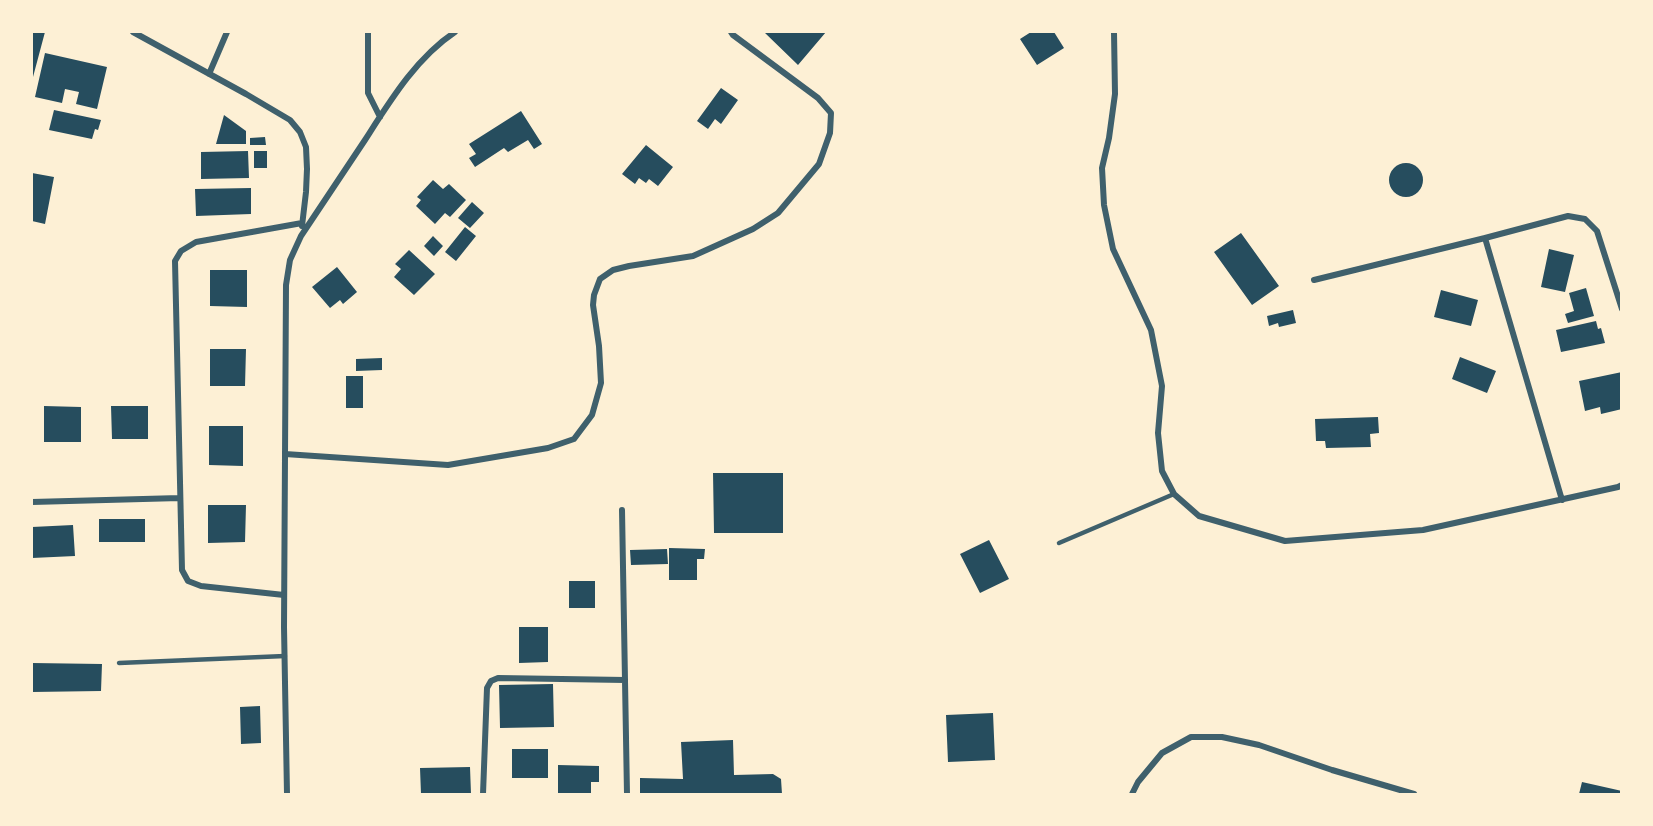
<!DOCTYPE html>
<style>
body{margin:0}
#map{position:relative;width:1653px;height:826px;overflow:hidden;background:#fdf0d5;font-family:"DejaVu Sans",sans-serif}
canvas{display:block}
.frame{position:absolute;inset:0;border:33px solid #fdf0d5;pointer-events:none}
</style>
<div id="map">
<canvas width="1653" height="826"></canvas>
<div class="frame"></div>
</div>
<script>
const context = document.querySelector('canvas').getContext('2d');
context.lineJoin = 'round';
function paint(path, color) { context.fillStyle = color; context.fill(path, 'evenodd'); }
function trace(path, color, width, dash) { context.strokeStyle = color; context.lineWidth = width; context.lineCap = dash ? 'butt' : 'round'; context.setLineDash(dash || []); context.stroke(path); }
const building = new Path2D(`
 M32,32H45L33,77L32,76Z
 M764,32H826L798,65Z
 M1031,32H1054L1064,48L1037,65L1020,39Z
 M45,53L107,67L97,109L76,104L79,92L65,89L62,103L35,97Z
 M721,88L738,100L721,124L715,119L708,129L697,121Z
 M54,110L101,120L98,130L95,129L92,139L49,130Z
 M521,111L542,144L534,149L528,140L508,152L504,148L475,167L469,158L476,154L469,144Z
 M224,115L246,131V144H216Z
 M265,137L266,145H250V138Z
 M646,145L673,167L658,186L649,179L646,183L639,178L635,184L622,174Z
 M248,151L249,178L201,179V152Z
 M254,151H267V168H254Z
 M1389 180a17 17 0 1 1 34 0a17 17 0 1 1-34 0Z
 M32,173L54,177L45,224L32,221Z
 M433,180L443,189L449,184L466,200L450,217L445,213L435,224L416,206L421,200L417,197Z
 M251,188V214L196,216L195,189Z
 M472,202L484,213L470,228L458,218Z
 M465,227L476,236L456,261L445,252Z
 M1241,233L1279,286L1252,305L1214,252Z
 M433,236L443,246L434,256L424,246Z
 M1549,249L1574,255L1565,292L1541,287Z
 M409,250L435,274L414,295L394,277L401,269L395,264Z
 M337,267L357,292L343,304L340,300L330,308L312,287Z
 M210,270H247V307L210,306Z
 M1586,288L1594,316L1568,323L1565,314L1574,311L1569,293Z
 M1441,290L1478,300L1471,326L1434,317Z
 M1293,310L1296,323L1279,327L1278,323L1269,326L1267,316Z
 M1596,321L1598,329L1601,328L1605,343L1561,352L1556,330Z
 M210,349H246L245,386H210Z
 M1460,357L1496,371L1487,393L1452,379Z
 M382,358V370L356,371V359Z
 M1622,372V409L1601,414L1600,407L1585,411L1579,381Z
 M346,376H363V408H346Z
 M44,406L81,407V442H44Z
 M111,406H148V439H112Z
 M1378,417L1379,433L1370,434L1371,447L1326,448L1325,441H1316L1315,419Z
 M209,426H243V466L209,465Z
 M713,473H783V533H714Z
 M208,505H246L245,542L208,543Z
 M99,519H145V542H99Z
 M73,525L75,556L32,558V527Z
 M989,540L1009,579L980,593L960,554Z
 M669,548L705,549L704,559H697V580H669Z
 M667,549L668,564L631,565L630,550Z
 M569,581H595V608H569Z
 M519,627H548V662L519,663Z
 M32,663L102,664L101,691L32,692Z
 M553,684L554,727L500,728L499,685Z
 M260,706L261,743L241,744L240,707Z
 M993,713L995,760L948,762L946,715Z
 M733,740L734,775L773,774L781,779L782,794H640V778L683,779L681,742Z
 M512,749H548V778H512Z
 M558,765L599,766V782H591V794H558Z
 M470,767L471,794H421L420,768Z
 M1582,782L1622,791V794H1579Z`);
const service = new Path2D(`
 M1059,543L1174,494
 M119,663L285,656`);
const minor = new Path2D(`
 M133,32L246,94L290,120L300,132L306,147L307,169L306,192L302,226
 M368,32V93L380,117
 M1114,32L1115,94L1109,138L1102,168L1104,205L1113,249L1151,330L1162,386L1158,433L1162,471L1174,494L1199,516L1285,541L1423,530L1618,487L1622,485
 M209,74L227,32
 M1314,280L1485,238
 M285,454L448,465L548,448L574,439L592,415L601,383L599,346L593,305L594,295L600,279L613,270L629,266L693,256L753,229L778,213L819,164L830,133L831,113L818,98L733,35L731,32
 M1562,500L1485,238L1568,216L1585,219L1597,231L1622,309
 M32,502L180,498
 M622,510L627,794
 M284,595L201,586L188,581L182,570L175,261L181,251L196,242L302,223
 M287,794L284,627L286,285L290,260L301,236C322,204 344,172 365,140C390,101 416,58 455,32
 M483,794L487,688L491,681L498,678L625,680
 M1132,794L1138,782L1162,753L1191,737H1222L1259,745L1332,770L1414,794`);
paint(building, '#264d5e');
trace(service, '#3f606c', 4.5);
trace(minor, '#3f606c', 6);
</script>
